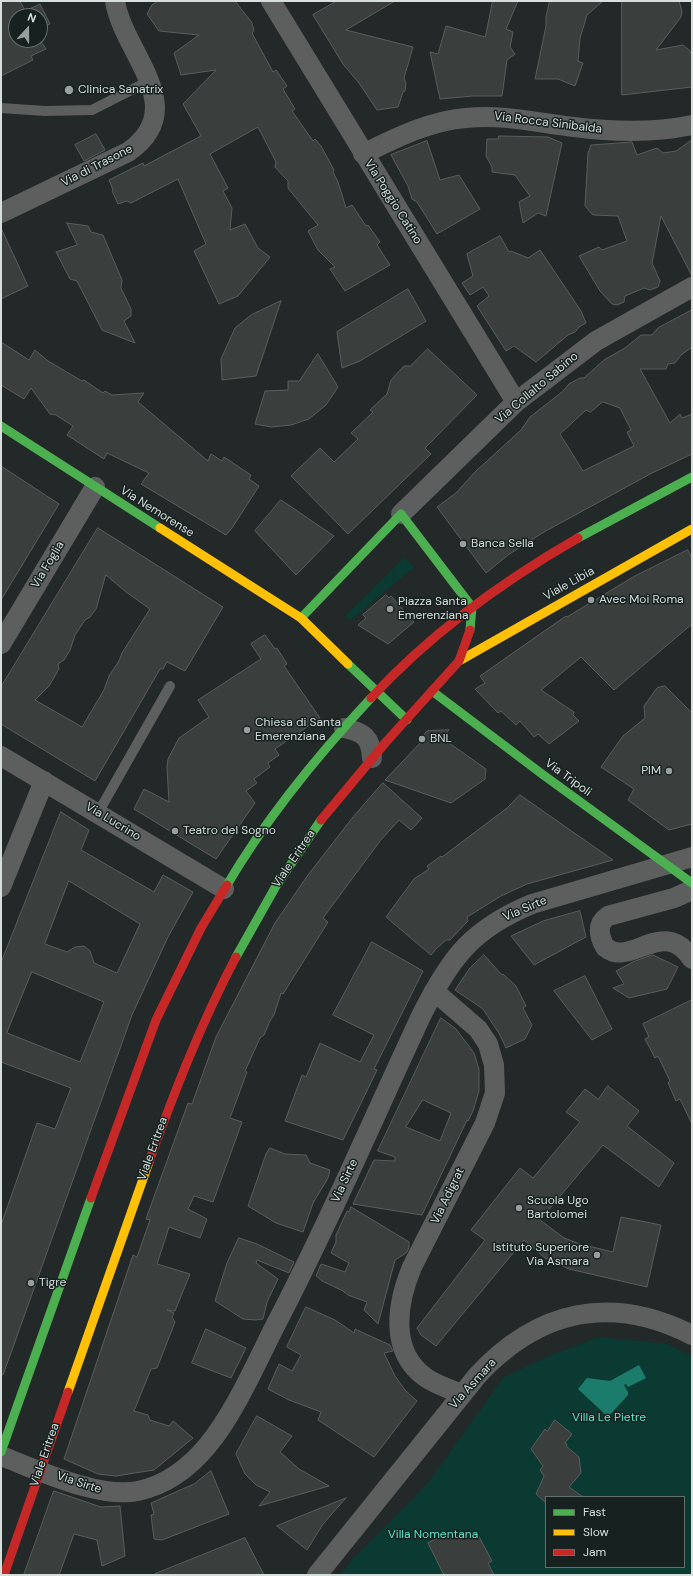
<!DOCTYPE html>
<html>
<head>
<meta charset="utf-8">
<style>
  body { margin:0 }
  #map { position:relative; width:693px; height:1576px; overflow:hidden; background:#232928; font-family:"DM Sans",sans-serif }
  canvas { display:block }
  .frame { position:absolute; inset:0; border:2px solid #d7dfdd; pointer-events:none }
  .legend { position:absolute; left:545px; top:1496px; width:140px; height:72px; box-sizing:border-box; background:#172220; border:1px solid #646e6c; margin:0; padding:5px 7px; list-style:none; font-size:12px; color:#d7dfdd }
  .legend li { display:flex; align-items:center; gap:8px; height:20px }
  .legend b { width:20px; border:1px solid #646e6c }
  .north { position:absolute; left:8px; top:8px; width:40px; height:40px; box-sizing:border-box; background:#172220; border:1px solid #646e6c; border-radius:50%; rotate:21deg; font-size:11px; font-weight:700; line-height:16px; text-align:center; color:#d7dfdd }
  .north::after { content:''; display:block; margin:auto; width:14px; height:18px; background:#989f9e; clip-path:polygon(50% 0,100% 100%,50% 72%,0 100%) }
</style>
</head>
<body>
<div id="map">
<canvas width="693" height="1576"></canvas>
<div class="frame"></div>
<ul class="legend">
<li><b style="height:5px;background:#4caf50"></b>Fast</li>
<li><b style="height:5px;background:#ffc107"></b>Slow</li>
<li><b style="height:5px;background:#c62828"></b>Jam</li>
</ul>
<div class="north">N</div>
</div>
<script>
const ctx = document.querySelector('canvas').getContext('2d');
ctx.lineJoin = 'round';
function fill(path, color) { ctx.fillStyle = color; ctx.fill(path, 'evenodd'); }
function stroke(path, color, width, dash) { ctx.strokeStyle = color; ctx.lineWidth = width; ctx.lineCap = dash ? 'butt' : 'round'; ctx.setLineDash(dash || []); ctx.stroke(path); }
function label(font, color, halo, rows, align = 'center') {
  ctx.font = font + ' "DM Sans",sans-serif'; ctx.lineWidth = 3; ctx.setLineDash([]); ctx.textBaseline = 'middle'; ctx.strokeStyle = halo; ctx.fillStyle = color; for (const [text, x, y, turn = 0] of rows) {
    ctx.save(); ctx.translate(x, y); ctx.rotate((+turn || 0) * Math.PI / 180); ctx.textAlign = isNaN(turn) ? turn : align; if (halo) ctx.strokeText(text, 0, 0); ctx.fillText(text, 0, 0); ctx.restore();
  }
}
const green = new Path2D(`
  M405,557l9,10 -63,53 -6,-4z
  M599,1337l68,7 25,12v219h-352l13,-16 75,-76 76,-106 45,-21zM546,1497h138v70h-138z`);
const water = new Path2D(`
  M639,1365l7,13 -18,9 -2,-3 -2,1 4,7v3l-20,22 -30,-28 9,-11 23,3z`);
const building = new Path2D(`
  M1,1h19l5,10 15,-7 10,20 -10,5v-13h-24v24h24l6,9 -15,7 2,4 -32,16z
  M159,1h76l17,22 2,8 -2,2 21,39 3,-2 11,16 -4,3 12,20 -3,2 21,30 2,-2 6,7 13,24 -1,2 5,10 8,26 6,-3 14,21 2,-1 12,17 -3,3 13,20 -45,26 -15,-22 5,-2 -17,-17 -10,-19 10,-6 -30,-37v-7l-13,-14 1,-5 -18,-35 -48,27 18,34 -5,3 9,17 -2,22 15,-6 13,24 12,9 -32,39 -19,8 -25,-53 12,-7 -28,-65 -47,24 -4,-2 -9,3 -6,-13 1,-1 -4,-10 34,-17 1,3 57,-30 -18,-32 33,-34 -35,5 -7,-22 25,-18 -40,-4 -12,-17 5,-9z
  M337,1h58l-49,29 67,17 -9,31 2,5 -1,8 -2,1 -5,15 -21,3 -18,-27 -16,-19 -30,-49z
  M493,1h25l-12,28 7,3 -3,15 5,7 -8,6 -5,36h-29l-33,3 -10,-47 8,2 8,-28 39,11z
  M550,1h53l-16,14 -7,23 -2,23 5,2 -8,23 -17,-7h-23l11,-53v-9z
  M622,1h57l3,10 -1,6 -25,33 27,-5 6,5 3,5v32l-70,8z
  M96,134l9,16 -21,11 -9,-16z
  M499,136l49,1 14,6 -16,73 -8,-3 -15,10 -4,-21 11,-6 -15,-21 -23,-3v-5l-6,-11 1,-17h11z
  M692,140v136l-31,-60 -9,47 8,18 -2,6 -8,3 -6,-2 -19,8 -1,6 -7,3 -5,-1 -12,-13 -21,-35 20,-9 3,3 25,-9 -9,-25 -25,-1 -8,-9 3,-53 3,-8 41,-3 5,13 20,-7 6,5 13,-2z
  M427,141l13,39 19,-5 21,34 -43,25 -20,-32 -5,-3 -4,-13 -17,-31z
  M67,223l21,3 3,6 12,3 19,45 -1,8 10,21v7l-7,5 11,22 -33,-13 -25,-49 -7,-2 -14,-27 21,-7z
  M1,228l27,58 -27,13z
  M500,236l9,16 2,-1 17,7 12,-8 41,61 5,12 -7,4 -4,5 -7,3 -32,27 -22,-16 -8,5 -29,-45 12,-10 -6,-9 -13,8 -8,-12 11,-7 -6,-22z
  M408,289l18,32 -66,40 -18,7 -5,-36z
  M281,301l-25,75 -34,4 -1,-21 14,-31 16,-13z
  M692,310v37l-11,8 -6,8 -7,1 -2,5h-26l30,54 10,-9 2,4 10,-4v40l-40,19 -108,59 -36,23 -22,18 -49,-66 19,-14 19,-21 46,-42 9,-13 32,-25 7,-8 11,-6h4l20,-18 21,-12 16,-13h11l6,-7zM603,402l17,6 11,22 -4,2 7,14 -51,25 -23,-37 26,-24 4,2z
  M1,342l28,18 6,-10 13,11 34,20 2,-1 19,13 2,-2 7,4 32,-2 -6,9 70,59 3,-7 11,7 2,-4 27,18 -2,4 10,7 -27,42 -6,7 -85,-51 8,-11 -42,-20 -3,6 -37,-24 6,-9 -17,-11 -6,-1 -19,-26 -7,11 -23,-14z
  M428,349l49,46 -52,53 6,6 -83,80 -57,-58 29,-28 14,14 24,-23 -7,-6 22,-21 -3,-2 17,-16 4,-14 13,-14h6z
  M318,354l20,33 -12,18 -17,14 -18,6 -20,2 -16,-3 10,-33 23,-1v-9h11z
  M1,466l58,38 -58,96z
  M281,500l53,36 -38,39 -41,-44z
  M98,528l125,79 -38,64 -18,-9 -4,7h-3l-65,112 -94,-57v-37zM106,575l20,17 24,17 -28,44 -3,8 -10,15 -5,14 -22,37 -47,-27 14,-14 10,-17 -1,-5 6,-4 6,-10 5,-15 10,-15 5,-3 6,-8z
  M688,550l4,8v66l-78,66 -33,-33 -40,33 33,22 -1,3 6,6 -30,23 -11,-10 -4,3 -14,-16 -4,4 -15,-14 -3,2 -23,-24 10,-6 -5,-7 86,-60 1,1 66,-40z
  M386,595l3,3 2,-2 23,26 -26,22 -30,-19 8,-7 -3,-3z
  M265,635l10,14 2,-1 10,16 -3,2 36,52 -45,31 4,6 -11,8 2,4 -16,12 3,4 -11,8 9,12 -39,56 -82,-50 10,-20 25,13 -2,-35 1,-8 11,-21 30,-21 -11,-17 63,-41 -10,-15z
  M665,686l27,27v111l-23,6 -41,-30 6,-11 -33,-22 22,-31 22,-18 -1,-12 13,-18z
  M449,730l-7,8 44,31 -1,10 -34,24 -66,-23 37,-39 -2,-2 7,-8z
  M383,783l39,35 -11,12 -12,-10 -19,21 -57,77 5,4 -45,72 -2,-1 -7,22 -4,6 -6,14 -4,3 -15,33 2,1 -17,46 12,4 -29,80 -19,-6 -6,13 19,10 -7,19 -31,-11 -12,37 33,10 -15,37 -8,-1 7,3 -2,4 3,5 -18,46 -6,1 -17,42 14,4 2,5 19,6 4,-5 20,17 -39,32 -38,6 -18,-2 -34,-15 69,-204 4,2 13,-37 -4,-1 42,-116 4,1 24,-67 59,-114 33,-48 45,-58z
  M520,795l93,65 -86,24 -26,12 -34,21 1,4 -18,19h-4l-9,8 -6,7 -45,-38 28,-38 15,-10 -2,-3 14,-10 1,1 65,-49z
  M61,812l28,18 -8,20 73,42 9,-17 30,17 -25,45 -36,78 -129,360 -2,-1v-149l36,-102 18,6 16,-41 -70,-26v-99zM69,881l71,43 -23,49 -23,-10 -4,-12 -6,-5 -9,1 -8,5 -22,-8zM32,972l72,30 -24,60 -73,-29z
  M580,911l6,26 -52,28 -23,-29 32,-15z
  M372,942l51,29 -49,98 3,1 -34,70 -58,-19 17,-46 4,2 14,-34 40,19 14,-27 -41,-20z
  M484,955l18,20 1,-1 13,12 10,20 -3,2 9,17 -7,14 -19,9 -6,-13 -17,-26 -28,-19 15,-22z
  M653,955l25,12 -11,22 -38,9 -16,-10 11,-4 -8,-13 19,-10z
  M585,976l27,53 -20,11 -38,-49z
  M692,1000v124l-12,-25 -4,2 -8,-18 2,-2 -12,-25 -3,2 -10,-19 4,-2 -6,-13z
  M441,1018l15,11 18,24 5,16v22l-6,20 -5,10 -1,-1 -45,95 -69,-11 21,-44 21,1v-4l-17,-6zM423,1100l28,13 -11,28 -34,-14z
  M608,1086l31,25 -12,15 47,37 -15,24 -56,-42 -63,75 24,18 16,6 33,8 8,-35 40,8 -14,62 -78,-18 -24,-11 -21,-18 -88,106 -15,-11 -4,-7 68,-88 -14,-10 49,-62 13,10 47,-56 -14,-10 19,-23 13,10z
  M270,1148l15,6 21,1 4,8 20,7 -2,8 -15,25 -10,29 -27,-9 -28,-17 18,-52z
  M351,1207l58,35v6l-3,5 -11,7 -17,64 -14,-14 3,-8 -19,-7 -5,-4 -21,-10 -6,-5 5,-12 24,8 4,-9 -18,-10 5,-11v-7l11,-24 2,1z
  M239,1238l18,6 37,18 -5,11 -32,-13 -1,3 22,16 -11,23 -4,17 -7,1 -13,-1 -28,-18 12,-38z
  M306,1307l29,13 19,13 1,-4 35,16 3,6 -9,2 11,23 10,14 12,11 -43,56 -56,-37 3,-8 -32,-12 -21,-11 11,-25 13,7 9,-16 -14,-8z
  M206,1329l40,19 -15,30 -39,-15z
  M257,1416l35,20 -12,16 19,17 30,17 -70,20 11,-14 -14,-7 -11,-11 -9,-20z
  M555,1420l17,14 -7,9 2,1 -1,2 13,11 2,16 -12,14 14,10h-37v6l-10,-9 8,-18 -4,-6 3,-4 -12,-17 14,-20 2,2z
  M211,1471l18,43 -67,26 -8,-1 -3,-24 3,-1 -3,-11 43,-19z
  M54,1491l47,16 19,-1 5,50 -23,10 -5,-26 -23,-6 -15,41h-35z
  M346,1498l-23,26 -16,26 -30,-24z
  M456,1531l3,7 17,-7 16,30 -4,2 6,12h-50l-16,-32z
  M245,1538l19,37h-109v-1z`);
const lane = new Path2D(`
  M1,108l44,3 47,-1 57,-29
  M98,813l72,-127`);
const street = new Path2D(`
  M271,1l245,401
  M363,154c33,-16 66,-33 103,-36 37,-4 72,5 108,9 39,5 80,6 118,-2
  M1,213l127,-61c64,-44 -5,-99 -13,-151
  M401,514l115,-112 80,-61 96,-54
  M1,644l94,-157
  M344,728c19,4 27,9 28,30
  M1,756l223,133
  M1,887l43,-106
  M692,890l-18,8 -66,18c-12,8 -9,20 -3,31 26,22 58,-32 87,12
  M434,991l44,38 10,15 6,21 1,28 -10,30 -73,144c-15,36 -23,84 13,110 11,8 25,12 37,17
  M1,1456c37,14 98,43 137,35 28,-6 52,-24 70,-46 25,-30 47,-79 65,-115 54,-103 100,-211 149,-316 29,-57 50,-85 110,-110l160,-47
  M317,1575l160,-199c61,-66 134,-82 215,-41`);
const fast = new Path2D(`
  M1,426l159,102
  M578,538l114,-61
  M301,618l100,-104 71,93 -2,23
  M348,664l59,56
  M432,691l110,83 150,109
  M227,885c40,-68 90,-129 144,-187
  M236,957l40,-71 45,-66
  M1,1452l90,-254`);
const slow = new Path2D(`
  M160,528l141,90 47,46
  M459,661l233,-132
  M68,1392l81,-230`);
const jam = new Path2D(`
  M371,698c59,-64 132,-117 207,-160
  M321,820l65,-78 73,-81 11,-31
  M149,1162c25,-69 52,-139 87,-205
  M91,1198l65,-178 45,-92 26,-43
  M4,1575l64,-183`);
const markers = [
  [69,90,5,"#989f9e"],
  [463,544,4,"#989f9e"],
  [591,600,4,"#989f9e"],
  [390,609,4,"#989f9e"],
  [247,730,4,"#989f9e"],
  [422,739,4,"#989f9e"],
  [669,771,4,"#989f9e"],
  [175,831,4,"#989f9e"],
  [519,1208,4,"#989f9e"],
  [597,1255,4,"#989f9e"],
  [31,1283,4,"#989f9e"]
];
const poiNames = [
  ["Clinica Sanatrix",78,90],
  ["Banca Sella",471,544],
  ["Avec Moi Roma",599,600],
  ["Piazza Santa",398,602],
  ["Emerenziana",398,616],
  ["Chiesa di Santa",255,723],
  ["Emerenziana",255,737],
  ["BNL",430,739],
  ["PIM",661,771,"right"],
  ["Teatro del Sogno",183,831],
  ["Scuola Ugo",527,1201],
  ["Bartolomei",527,1215],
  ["Istituto Superiore",589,1248,"right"],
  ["Via Asmara",589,1262,"right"],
  ["Tigre",39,1283]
];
const streetNames = [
  ["Via Rocca Sinibalda",548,123,7],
  ["Via di Trasone",97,166,-27],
  ["Via Poggio Catino",393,202,58],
  ["Via Collalto Sabino",537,388,-40],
  ["Via Nemorense",157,512,32],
  ["Via Foglia",48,565,-59],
  ["Viale Libia",569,584,-29],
  ["Via Tripoli",568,778,36],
  ["Via Lucrino",113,822,31],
  ["Viale Eritrea",294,859,-56],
  ["Via Sirte",525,909,-23],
  ["Viale Eritrea",153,1149,-70],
  ["Via Sirte",345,1181,-65],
  ["Via Adigrat",448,1196,-64],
  ["Via Asmara",473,1384,-48],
  ["Viale Eritrea",45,1455,-71],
  ["Via Sirte",79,1483,18]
];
const parkNames = [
  ["Villa Le Pietre",609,1418],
  ["Villa Nomentana",433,1535]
];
fill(green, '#0a3a32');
fill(water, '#1c7c6c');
fill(building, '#3a3f3e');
stroke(building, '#595e5d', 1);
stroke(lane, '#5c5f5e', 10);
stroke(street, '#5c5f5e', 20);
stroke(fast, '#4caf50', 9);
stroke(slow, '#ffc107', 9);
stroke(jam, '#c62828', 9);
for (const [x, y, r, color] of markers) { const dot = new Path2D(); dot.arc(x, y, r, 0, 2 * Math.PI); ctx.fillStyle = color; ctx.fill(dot); stroke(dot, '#172220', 1.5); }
label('12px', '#d7dfdd', '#172220', poiNames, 'left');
label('12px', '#d7dfdd', '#172220', streetNames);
label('12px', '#5ce4ca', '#172220', parkNames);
</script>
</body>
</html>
